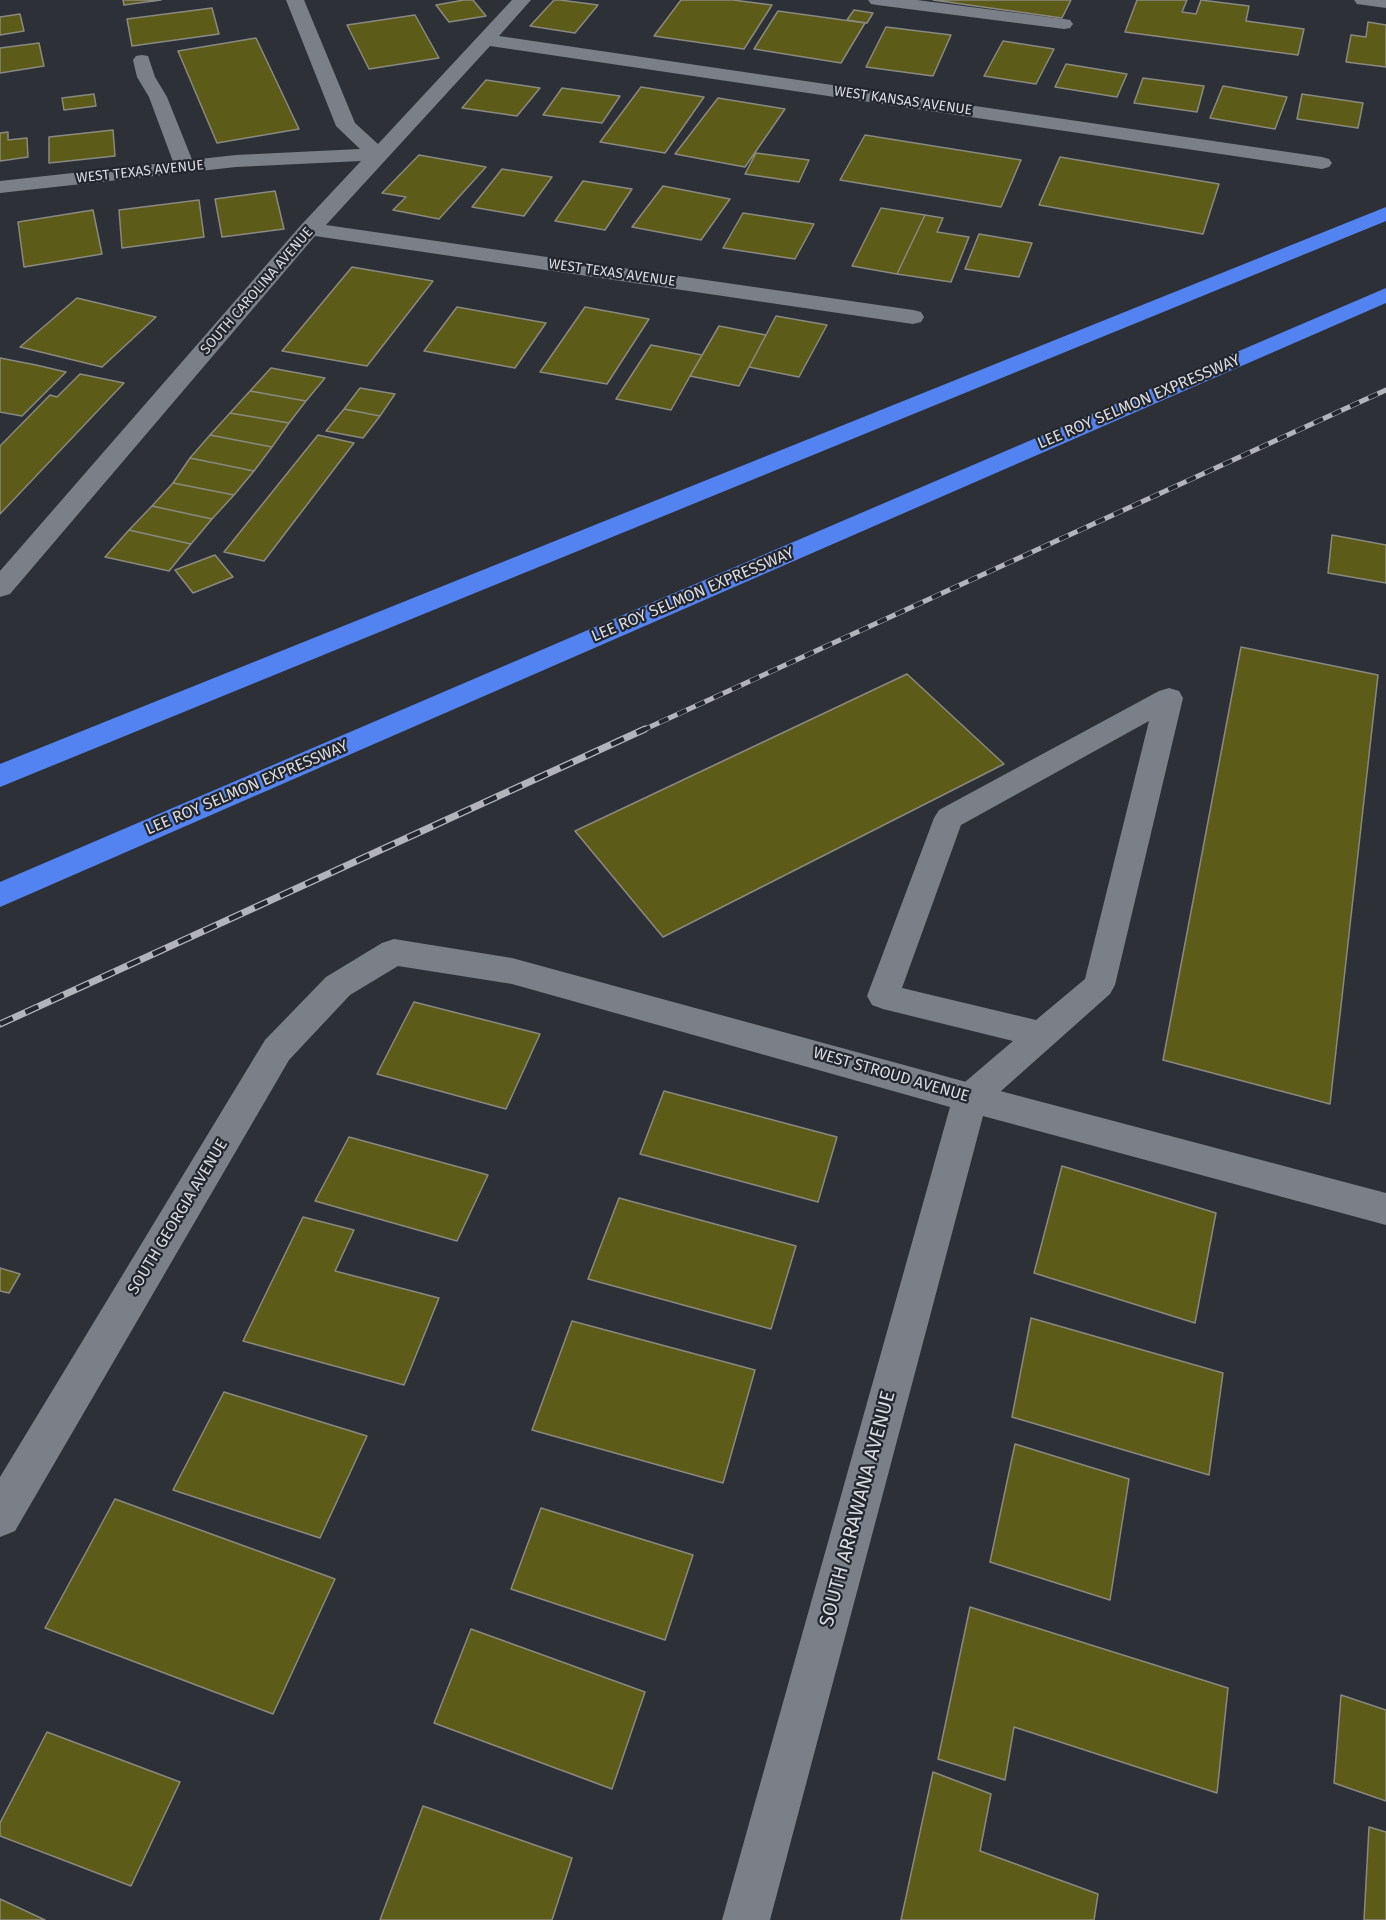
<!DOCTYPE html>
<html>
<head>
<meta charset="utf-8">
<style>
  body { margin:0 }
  canvas { display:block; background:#2d3137 }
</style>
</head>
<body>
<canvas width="1386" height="1920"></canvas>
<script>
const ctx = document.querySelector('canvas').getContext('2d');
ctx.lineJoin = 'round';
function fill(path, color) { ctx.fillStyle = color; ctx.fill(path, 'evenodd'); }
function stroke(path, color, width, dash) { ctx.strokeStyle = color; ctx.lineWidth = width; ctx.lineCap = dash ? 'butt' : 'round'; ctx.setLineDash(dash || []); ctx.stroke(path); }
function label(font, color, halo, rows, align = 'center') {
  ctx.font = font + ' "Fira Sans",sans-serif'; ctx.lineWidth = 4.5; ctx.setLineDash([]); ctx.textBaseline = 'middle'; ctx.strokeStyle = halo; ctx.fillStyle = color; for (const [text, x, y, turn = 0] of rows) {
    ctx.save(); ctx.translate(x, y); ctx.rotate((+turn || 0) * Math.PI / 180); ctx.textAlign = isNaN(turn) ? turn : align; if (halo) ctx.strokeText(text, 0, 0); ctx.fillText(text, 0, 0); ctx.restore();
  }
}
const building = new Path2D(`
  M123,0h38l-37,5z
  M464,0h9l13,16 -37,6 -13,-17z
  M554,0h6l38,5 -23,28 -45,-7z
  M681,0h52l39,5 -28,44 -90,-13z
  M933,0h138l-9,18z
  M1137,0h50l-5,12 14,2 5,-14 48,6 -3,15 58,8 -6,26 -173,-23z
  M212,8l7,26 -87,12 -5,-27z
  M854,10l19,3 -6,10 -20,-3z
  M778,11l87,12 -24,40 -87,-14z
  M20,14l4,17 -24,4v-18z
  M415,15l24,43 -70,11 -22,-44z
  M1368,22l18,3v42l-40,-5 5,-27 15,2z
  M886,27l65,8 -18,41 -67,-9z
  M256,38l43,91 -82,14 -39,-92z
  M1003,41l51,8 -18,35 -52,-8z
  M39,43l5,23 -44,7v-25z
  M1066,64l61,10 -10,23 -62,-10z
  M1143,78l61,8 -7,26 -63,-9z
  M486,80l54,8 -23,28 -55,-8z
  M1223,86l64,11 -12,32 -65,-11z
  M641,87l63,10 -39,56 -65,-11z
  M562,88l58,8 -18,27 -59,-8z
  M94,94l2,12 -32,4 -2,-12z
  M1302,94l61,9 -5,25 -61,-9z
  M718,98l67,11 -40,58 -70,-13z
  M113,130l2,26 -66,7v-26z
  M8,132v8l19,-2 1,19 -28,4v-28z
  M865,135l156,25 -20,47 -161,-27z
  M756,153l53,7 -10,22 -54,-8z
  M419,155l67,12 -47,52 -46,-9 13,-13 -24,-4z
  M1060,157l159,27 -16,50 -164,-29z
  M502,169l50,8 -28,39 -52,-9z
  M583,181l49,8 -27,41 -50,-9z
  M663,186l67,13 -29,41 -69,-13z
  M275,191l9,38 -62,8 -7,-38z
  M199,200l5,37 -82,11 -3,-38z
  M881,208l44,7 -28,59 -45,-8z
  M93,210l9,44 -78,13 -6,-45z
  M743,213l71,11 -19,35 -72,-11z
  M925,215l18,3 -6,14 32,5 -18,45 -54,-8z
  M979,234l53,9 -13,34 -54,-8z
  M352,267l81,14 -66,85 -85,-15z
  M77,298l79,19 -54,50 -82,-20z
  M457,307l89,16 -31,45 -91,-17z
  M585,307l64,12 -42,65 -67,-12z
  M776,316l51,9 -28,52 -50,-10z
  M719,326l47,9 -27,51 -49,-10z
  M651,345l51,10 -31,55 -55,-11z
  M0,358l36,7 30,7 -44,44 -22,-4z
  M271,368l54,10 -19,23 -56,-10z
  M80,374l44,9 -124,131v-68l50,-51 7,2z
  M360,388l35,6 -15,22 -36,-7z
  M250,391l56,10 -17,22 -59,-10z
  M344,409l36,7 -17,22 -37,-7z
  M230,413l59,10 -17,24 -62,-12z
  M210,435l62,12 -18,24 -64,-13z
  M318,435l36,8 -90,118 -40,-9z
  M190,458l64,13 -20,24 -61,-12z
  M173,483l61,12 -22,24 -60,-13z
  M152,506l60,13 -21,25 -62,-14z
  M129,530l62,14 -22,27 -64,-14z
  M1332,535l54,10v38l-58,-10z
  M215,555l18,22 -40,16 -18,-23z
  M1241,647l137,28 -48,429 -167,-44z
  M907,674l97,90 -341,173 -88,-106z
  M414,1002l126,32 -34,75 -129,-35z
  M664,1091l173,46 -19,65 -178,-48z
  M349,1137l139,38 -31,66 -142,-40z
  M1062,1166l154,47 -21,110 -161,-50z
  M619,1198l177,48 -25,83 -183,-50z
  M303,1217l51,13 -19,41 104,27 -35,87 -161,-44z
  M0,1268l20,6 -11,19 -9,-2z
  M1031,1318l192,55 -14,102 -197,-58z
  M572,1321l183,49 -32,113 -191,-53z
  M224,1392l143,44 -47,102 -147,-48z
  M1015,1444l114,35 -19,121 -120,-38z
  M115,1499l220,80 -62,135 -228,-86z
  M541,1508l152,47 -28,85 -154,-51z
  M970,1607l258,81 -11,105 -203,-66 -9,53 -67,-21z
  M471,1629l174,63 -33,97 -178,-66z
  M1341,1695l45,15v91l-52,-18z
  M47,1732l133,50 -49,104 -131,-50v-13z
  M933,1772l58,22 -11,57 118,43 -4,26h-193z
  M423,1806l149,52 -20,62h-172z
  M1369,1827l17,5v88h-22z
  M0,1899l45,21h-45z`);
const lane = new Path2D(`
  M868,0h49l147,19 6,1 3,4 -3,4 -6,1 -187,-24 -6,-1z
  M142,55l6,1 7,21 12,20 28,70 -3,4h-14l-3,-4 -26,-70 -12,-20 -4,-17 3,-4z
  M1169,688l10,3 4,7 -68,287 -5,9 -128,114 -12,4 -12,-4 -5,-10 5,-10 55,-47 -130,-32 -11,-4 -5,-9 67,-178 5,-8 220,-119zM1149,721l-64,258 -49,41 -134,-32 59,-163z`);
const street = new Path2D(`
  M286,0h18l51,123 23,21 134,-144h19l-32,36 823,121 7,2 3,4 -3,4 -7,2 -832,-123 -164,179 587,85 8,2 3,5 -3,5 -8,2 -598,-88 -305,358 -10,3v-26l302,-347 59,-63 -125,6 -236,26v-12l236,-26 124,-6 -24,-23z
  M1354,0h32v8l-29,-4z
  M394,939l118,19 458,125 416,110v32l-403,-109 -213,804h-48l228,-813 -438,-123 -114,-18 -48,29 -61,65 -274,471 -15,6v-60l265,-437 61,-63 56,-34z`);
const highway = new Path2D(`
  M1386,207v14l-1386,566v-23z
  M1386,288v15l-1386,604v-25z`);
const railFar1 = new Path2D(`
  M641,731l745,-341`);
const rail = new Path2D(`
  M0,1024l645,-295`);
const farStreetnames = [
  ["WEST KANSAS AVENUE",903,101,8],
  ["WEST TEXAS AVENUE",140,172,-6],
  ["WEST TEXAS AVENUE",612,273,8],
  ["SOUTH CAROLINA AVENUE",257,291,-49]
];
const streetNames = [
  ["LEE ROY SELMON EXPRESSWAY",1139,402,-23],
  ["LEE ROY SELMON EXPRESSWAY",693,595,-23],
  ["LEE ROY SELMON EXPRESSWAY",247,788,-23],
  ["WEST STROUD AVENUE",891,1075,16],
  ["SOUTH GEORGIA AVENUE",178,1217,-59]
];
const nearStreetnames = [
  ["SOUTH ARRAWANA AVENUE",858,1509,-75]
];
fill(building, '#5d5b18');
stroke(building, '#898980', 1.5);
fill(lane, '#7b7f87');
fill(street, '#7b7f87');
fill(highway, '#5383f0');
stroke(railFar1, '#b2b4ba', 5);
stroke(rail, '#b2b4ba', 7);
stroke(railFar1, '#23272d', 4, [10]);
stroke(rail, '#23272d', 4.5, [14]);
label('14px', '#dadce1', '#23272d', farStreetnames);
label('16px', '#dadce1', '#23272d', streetNames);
label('20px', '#dadce1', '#23272d', nearStreetnames);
</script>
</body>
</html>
